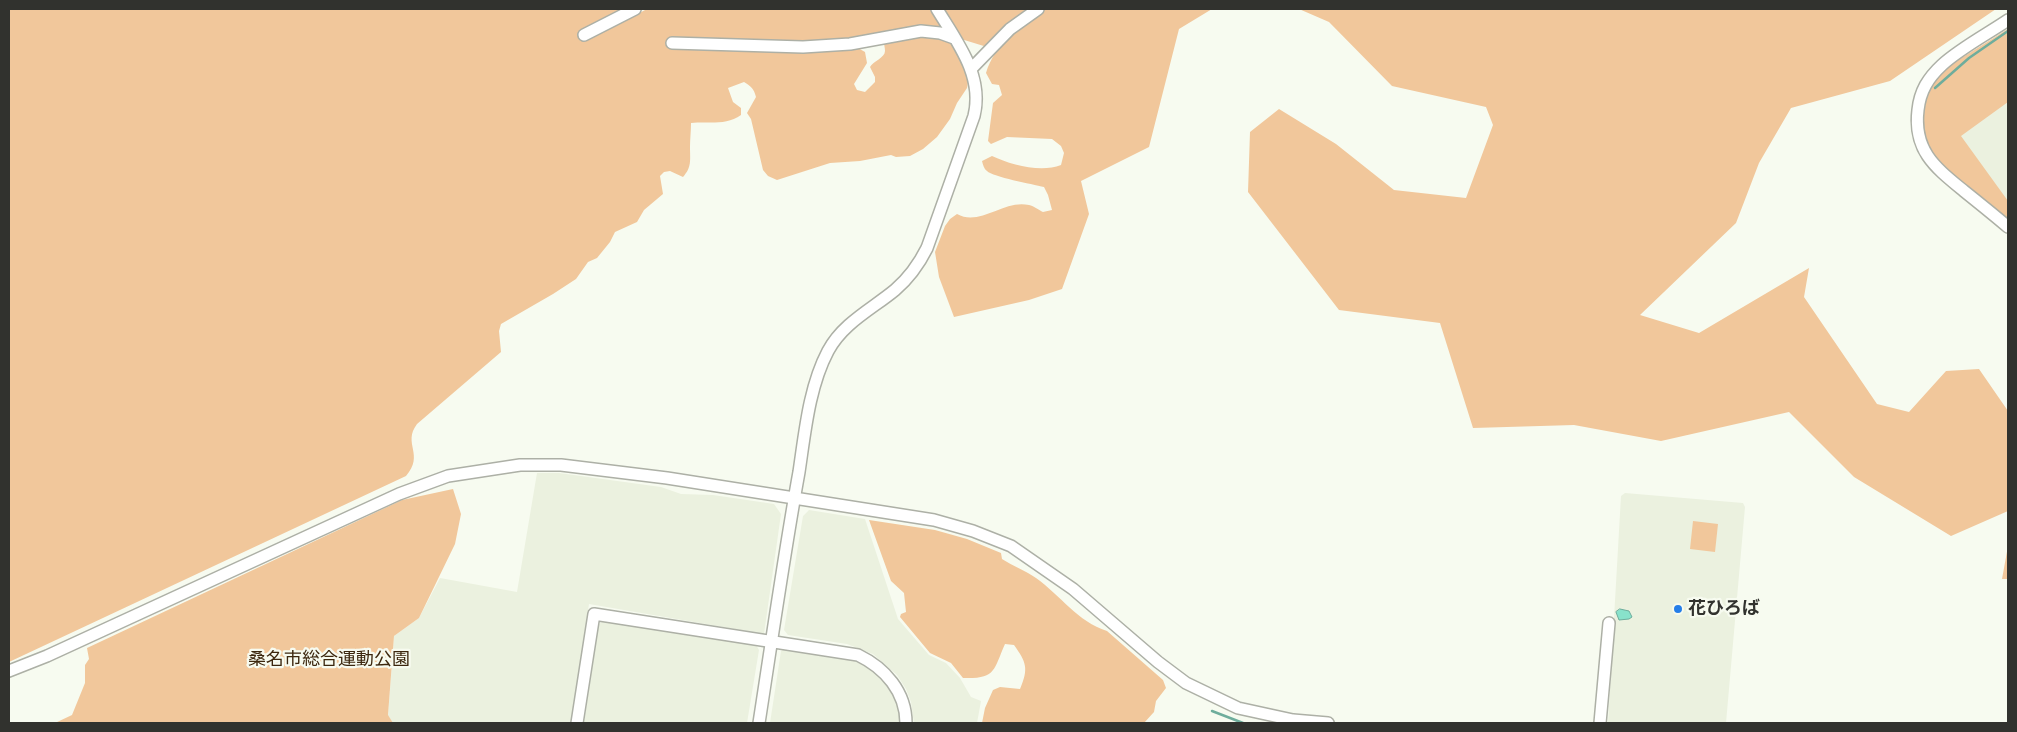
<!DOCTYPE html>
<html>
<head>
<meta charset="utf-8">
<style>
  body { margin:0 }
  #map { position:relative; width:2017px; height:732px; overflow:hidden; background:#f7fbf0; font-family:Quicksand,sans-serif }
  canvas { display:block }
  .frame { position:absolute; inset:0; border:10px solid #31322e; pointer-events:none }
</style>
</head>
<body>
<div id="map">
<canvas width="2017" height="732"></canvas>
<div class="frame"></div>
</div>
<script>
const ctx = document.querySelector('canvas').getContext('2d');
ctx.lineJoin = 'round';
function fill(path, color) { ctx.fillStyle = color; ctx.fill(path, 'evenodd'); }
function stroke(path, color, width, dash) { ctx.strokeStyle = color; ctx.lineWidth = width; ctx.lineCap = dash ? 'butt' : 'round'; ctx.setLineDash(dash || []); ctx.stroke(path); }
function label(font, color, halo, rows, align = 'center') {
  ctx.font = font + ' Quicksand,"Noto Sans JP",sans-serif'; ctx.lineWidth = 4.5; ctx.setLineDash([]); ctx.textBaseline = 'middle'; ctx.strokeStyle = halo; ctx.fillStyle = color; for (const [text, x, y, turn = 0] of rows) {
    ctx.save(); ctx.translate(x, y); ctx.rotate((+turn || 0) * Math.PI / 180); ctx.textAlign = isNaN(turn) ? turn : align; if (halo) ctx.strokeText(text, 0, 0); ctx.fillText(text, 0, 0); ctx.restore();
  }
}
const built = new Path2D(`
  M2008,29v191l-73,-61 44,-111z
  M537,473h22l102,14 20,7 32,1 61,9 7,10 -17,120 -175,-30 -18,119h-178l-5,-7 6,-80 25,-18 21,-40 77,14z
  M1625,493l118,10 2,4 -19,216h-118l13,-227z
  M809,510l56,9 33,100 31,36 17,8 14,15 11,19 10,4 -4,22h-63l-3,-21 -5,-13 -9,-14 -24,-21 -26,-10 -59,-9 -4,-5 19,-114z
  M604,620l152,25 3,5 -12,73h-163l14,-98z
  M786,648l71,12 12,6 18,17 13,24 2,16h-132l11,-72z`);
const green = new Path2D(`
  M9,9h617l-44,22 4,10 61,-32h285l13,22 -15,-4 -11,-1 -70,15 -46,1 -132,-4v8l134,4 53,-2 7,4 2,11 -13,21 3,6 8,2 10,-10v-5l-5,-10c3,-6 15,-9 15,-16 0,-3 -1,-6 -1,-9l35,-7 21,2 13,8 16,33 -2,10 -10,15 -7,16 -13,18 -14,12 -13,7 -14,1 -5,-2 -31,6 -30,2 -53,17 -9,-4 -5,-6 -12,-51 -4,-6 9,-16c-2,-8 -5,-11 -12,-15l-16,6 5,14 8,6v7c-15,11 -32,6 -50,8 0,8 -1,16 -1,24 0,13 2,20 -7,30l-13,-6 -6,1 -4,4 3,18 -19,16 -7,12 -22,10 -5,10 -13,16 -9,4 -12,17 -23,15 -52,30 -2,7 2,21 -84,72c-15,20 8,30 -11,52l-397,186z
  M942,9h90l-45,38 -26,-8z
  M1045,9h167l-33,20 -30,118 -68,34 8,33 -27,75 -33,11 -75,17 -15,-40 -4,-25 10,-26 5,-7 7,-5c23,13 47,-15 72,-9 5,1 10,5 14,7l9,-2 -4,-15 -4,-8c-12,-3 -51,-10 -57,-16 -3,-2 -4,-6 -5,-10l10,-5c19,9 49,17 69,9l3,-12 -3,-7 -9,-7 -45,-2 -16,7 -3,-3 5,-38 9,-8 -3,-10 -7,-1 -6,-11c9,-30 34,-46 59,-64z
  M1299,9h697l-106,72 -99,27 -32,55 -23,60 -96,92 59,18 110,-65 -5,29 73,107 32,8 37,-41 33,-2 29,42v100l-57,25 -97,-59 -65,-65 -128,29 -87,-16 -101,3 -33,-105 -101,-13 -91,-118 2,-60 29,-23 57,35 58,46 72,8 27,-73 -7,-18 -94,-21 -63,-64z
  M2008,29v73l-47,34 47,65v19l-73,-61 -10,-21 -4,-22 9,-30 17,-19z
  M453,489l8,25 -6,30 -36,74 -25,18 -6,79 5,8h-338l17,-8 13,-32v-18l4,-6 -2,-11 315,-148z
  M869,520l66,10 32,9 34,14 1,6c11,7 24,12 34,19 24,17 42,44 71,53l56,49 3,8 -10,13 -2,11 -10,11h-162l3,-15 8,-18 7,-3 20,2c9,-21 6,-27 -6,-44l-9,-1c-12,27 -9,35 -42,34l-12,-15 -21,-10 -30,-36 1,-3 5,-2 -2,-19 -13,-12z
  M1693,521l25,3 -3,28 -25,-3z
  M2008,546v33h-6z`);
const water = new Path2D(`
  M1620,609l9,2 3,6 -3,2 -10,1 -3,-8z`);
const stream = new Path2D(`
  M1935,88l34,-30 39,-27
  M1212,711l31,12`);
const minor = new Path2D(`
  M2008,20c-19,13 -49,29 -66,45 -14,13 -22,26 -24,45 -5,41 18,58 46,81 15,12 30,24 44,36
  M584,35l51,-26
  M672,43l131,4 47,-3 71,-13 19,2 14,5
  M971,69l39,-40 28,-20
  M9,671l38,-15 352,-162 49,-18 72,-11h41l106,13 267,42 39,11 38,15 62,43 85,73 28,21 52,25 55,12 35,3
  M577,723l17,-109 264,41c27,13 48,37 48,68
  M759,723c13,-84 25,-168 40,-251 6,-40 10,-85 29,-121 15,-28 44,-42 67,-61 14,-12 24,-26 32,-42l47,-132c10,-40 -17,-74 -37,-107
  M1600,723l9,-100`);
const markers = [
  [1678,609,5,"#257ee8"]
];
const poiNames = [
  ["花ひろば",1688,609]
];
const parkNames = [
  ["桑名市総合運動公園",329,660]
];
fill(built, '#ebf1df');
fill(green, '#f1c79b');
fill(water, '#88e2cb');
stroke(water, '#6ead9c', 1);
stroke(stream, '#6ead9c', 2.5);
stroke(minor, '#adb0a6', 14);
stroke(minor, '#fff', 11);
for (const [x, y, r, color] of markers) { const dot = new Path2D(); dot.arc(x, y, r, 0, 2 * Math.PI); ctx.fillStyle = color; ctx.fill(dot); stroke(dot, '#f7fbf0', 2); }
label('bold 18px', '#31322e', '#f7fbf0', poiNames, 'left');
label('18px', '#3c270e', '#f7fbf0', parkNames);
</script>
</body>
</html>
